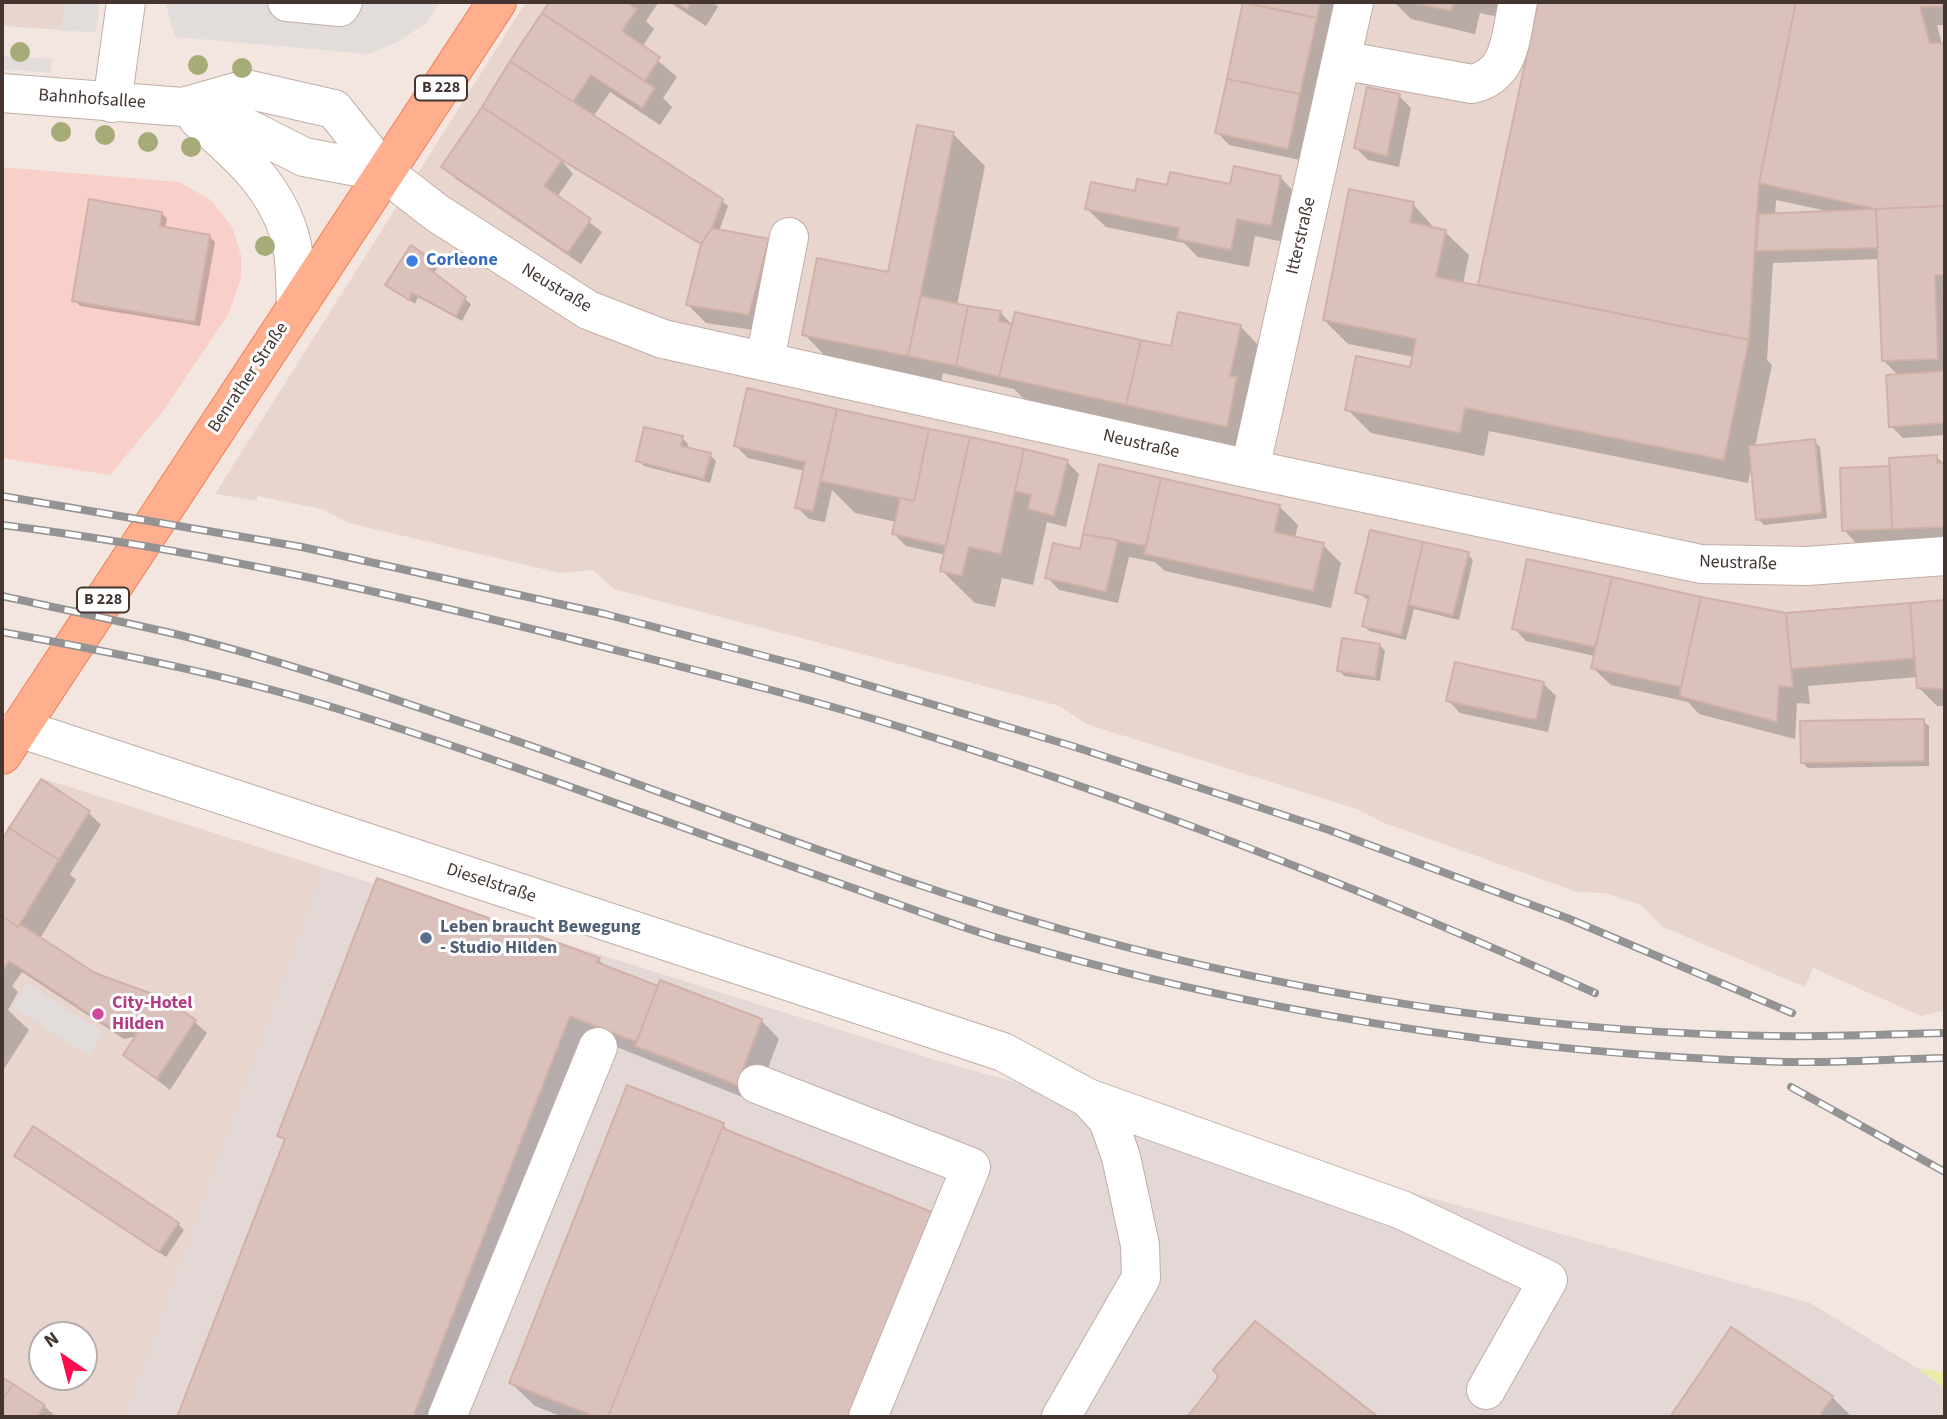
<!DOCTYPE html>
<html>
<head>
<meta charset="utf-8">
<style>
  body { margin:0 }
  #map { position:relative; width:1947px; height:1419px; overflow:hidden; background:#f3e6e1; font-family:"Source Sans 3",sans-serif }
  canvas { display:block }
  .frame { position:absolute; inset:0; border:4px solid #443531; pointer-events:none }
  .north { position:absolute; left:28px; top:1321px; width:70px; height:70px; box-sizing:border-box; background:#fff; border:2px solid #b4aead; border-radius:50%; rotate:325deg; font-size:19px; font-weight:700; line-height:28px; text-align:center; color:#443531 }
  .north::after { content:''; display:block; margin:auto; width:24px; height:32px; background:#ff0c4e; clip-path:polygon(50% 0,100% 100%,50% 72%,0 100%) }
</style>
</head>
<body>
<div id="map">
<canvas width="1947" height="1419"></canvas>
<div class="frame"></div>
<div class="north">N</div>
</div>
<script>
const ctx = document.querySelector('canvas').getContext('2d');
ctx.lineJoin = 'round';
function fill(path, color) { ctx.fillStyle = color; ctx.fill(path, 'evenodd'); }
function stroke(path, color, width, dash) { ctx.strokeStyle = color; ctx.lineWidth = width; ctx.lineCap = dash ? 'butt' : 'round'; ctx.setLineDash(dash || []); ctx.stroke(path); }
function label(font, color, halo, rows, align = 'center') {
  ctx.font = font + ' "Source Sans 3",sans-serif'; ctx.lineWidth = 6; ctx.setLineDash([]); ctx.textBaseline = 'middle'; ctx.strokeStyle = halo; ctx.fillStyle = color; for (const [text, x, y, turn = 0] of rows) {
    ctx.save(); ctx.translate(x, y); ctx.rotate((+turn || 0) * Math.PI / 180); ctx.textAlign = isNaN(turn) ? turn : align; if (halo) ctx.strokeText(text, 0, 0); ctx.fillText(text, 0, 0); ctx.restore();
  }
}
const residential = new Path2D(`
  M2,2h97l-3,30 -94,-6z
  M526,2h1419v1008l-24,6 -108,-48 -8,19 -142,-60 -22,-22 -36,-12 -28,-1 -195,-70 -25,-13 -271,-85 -26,-18 -446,-117 -21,-19 -33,3 -211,-50 -27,-14 -65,-13v5l-42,-7z
  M41,778l283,90 -199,549h-123v-578zM42,1335h42v42h-42z`);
const commercial = new Path2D(`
  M2,167l177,15 32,18 21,27 9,28v23l-12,35 -65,97 -54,65 -108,-17z`);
const industrial = new Path2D(`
  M324,868l615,193 871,242 109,66 26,20v28h-1820z`);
const green = new Path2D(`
  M1919,1369l26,3v17z`);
const parking = new Path2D(`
  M65,2h34l-3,30 -35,-1z
  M165,2h275l-14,21 -30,20 -27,11 -194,-17z
  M2,56l50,3 -2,14 -48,-4z
  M27,983l76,49 -14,24 -77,-49z`);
const shadow = new Path2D(`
  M551,2h108l-13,19 8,8 -12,18 35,30 -14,21 9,9 -12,18 -50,-33 -17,25 129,84 6,5 -9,25 49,9 18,19 -19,73 -61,-9 -18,-18 15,-59 -141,-85 11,13 -16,23 45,35 -21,32 -125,-85 -12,-12z
  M669,2h44l5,5 -12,19z
  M1239,2h96l-35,158 -71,-15 -12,-13 27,-125z
  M1394,2h118l-5,17 -27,-6 -5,21 -64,-15z
  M1540,2h405v23h-8l5,20h3v390l-42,3 -12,-12 8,-50 -15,-15 -4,-102 -107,4 -6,97 5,5 -17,82 59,-6 6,6 7,71 -63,7 -6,-6 -6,-55 -4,19 -259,-52 -5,25 -113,-23 -24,-24 64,-40 3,-12 -66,-13 -24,-24 89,-116 23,26 9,2 24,23 -6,29 21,4 -4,-3zM1776,200l51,11 -52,4z
  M1399,96l12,12 -12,59 -31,-7 -12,-12z
  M953,134l32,32 -28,139 43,7 13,14 160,22 68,-21 23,24 -14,99 -225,-50 -11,-11 -71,-16 -3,15 -104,-21 -32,-33 85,-60z
  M1280,177l18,19 -9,47 -34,-7 -6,31 -51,-10 -14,-14 -78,-16 -19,-18 49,-16 33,-6 62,-1z
  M162,213l5,6 -2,10 44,7 6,6 -15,84 -120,-20 -6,-6z
  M431,262l6,6 -4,6 38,30 -9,17 -44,-24 -3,7 -28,-19z
  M836,410l231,52 12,12 -13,53 -19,-5 -14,63 -31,-7 -7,29 -20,-4 -33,-32 4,-16 -40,-9 -12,-12 3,-12 -42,-9 -23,-23 -7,32 -16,-3 -12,-12 8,-36 -57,-13 -12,-12z
  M682,438l6,6 -1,5 23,6 6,6 -6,22 -66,-17 -6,-6z
  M1936,457l9,7v82l-39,-5 -50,2 -12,-13 45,-62z
  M1100,466l179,40 19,19 -3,13 28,7 18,18 -10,45 -166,-37 -10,-9 -26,-5 -11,46 -59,-13 -12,-13 35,-26z
  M1372,532l96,22 5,6 -14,60 -45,-11 -8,31 -37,-9 -6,-6 6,-25 -12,-7z
  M1528,562l258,53 159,-11v102h-8l-18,-18 -1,-11 -110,9 2,18 -13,-1 -2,36 -96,-25 -11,-12 -77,-17 -19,-18 3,-11 -69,-15 -12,-13z
  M1380,645l5,6 -5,30 -36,-5 -5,-6z
  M1543,683l13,13 -8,36 -88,-19 -12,-13z
  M1923,721l6,5v40l-121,2 -6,-6z
  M42,782l47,31 12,12 -31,49 6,6 -37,60 55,34 82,31 31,28 -37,57 -45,-35 13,-19 -14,3 -102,-67 -10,14 6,6 -10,18 21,20 -27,42v-229z
  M378,880l221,80 9,9 51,19 102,32 18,19 -24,63 -161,-64 -149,379h-266l107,-275 -7,-7z
  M723,1125l10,10 205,82 24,24 -73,176h-326l-28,-11 -24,-23z
  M16,1155l162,69 6,6 -18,27z
  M1256,1324l119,93h-186l30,-37z
  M1731,1329l101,68 20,20h-180z
  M2,1379l42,27 12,11h-54z`);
const building = new Path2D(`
  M549,2h77l11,7 -15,22 38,26 -15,24 -103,-68z
  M676,2h16l-5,7z
  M1241,2h79l-3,16z
  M1243,2l74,16 -17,76 -73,-15z
  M1411,2h43l-3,9z
  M1538,2h258l-37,181 -10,157 -271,-55z
  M1796,2h149v4l-25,1 10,36h15v163l-69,3 -117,-26z
  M542,13l113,75 -13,20 -51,-33 -18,27 -63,-41z
  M510,61l213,138 -11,29 -11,16 -139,-84 -80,-53z
  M1227,79l73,15 -12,55 -73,-16z
  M1367,87l33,7 -13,62 -33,-8z
  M482,107l80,53 -18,26 47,33 -23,34 -127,-86z
  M917,125l37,7 -46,224 -106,-21 15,-77 71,14z
  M1234,166l47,10 -10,50 -34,-7 -6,31 -54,-11 2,-11 -94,-19 6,-27 44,9 2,-12 30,6 3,-13 60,12z
  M1349,189l65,13 -4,20 36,8 -10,47 313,63 -25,120 -259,-52 -5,25 -115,-23 11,-54 54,11 6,-28 -93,-19z
  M89,199l73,13 -2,14 50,9 -15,87 -123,-21z
  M1945,206v69h-10l3,84 -56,2 -6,-152z
  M1876,209l2,39 -122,3 3,-37z
  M712,228l57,11 -20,76 -63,-10 15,-61z
  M411,245l21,15 -4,8 38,29 -10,19 -44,-23 -3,7 -24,-15z
  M921,296l47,10 -12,60 -48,-10z
  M968,306l33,5 -2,10 13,3 -13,53 -43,-11z
  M1015,312l126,28 -15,65 -127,-28z
  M1178,312l63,13 -11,51 7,1 -10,50 -101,-22 15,-65 30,6z
  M1945,371v52l-56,4 -3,-52z
  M747,388l90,21 -24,102 -18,-3 10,-46 -71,-16z
  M837,409l92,20 -15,72 -93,-20z
  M644,427l39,9 -2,10 30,7 -7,26 -68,-18z
  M929,429l41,8 -24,109 -54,-12 8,-36 14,3z
  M970,437l54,12 -23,105 -32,-7 -7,29 -22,-5z
  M1815,439l7,74 -66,7 -7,-74z
  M1024,449l44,11 -14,56 -26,-7 3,-14 -16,-4z
  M1937,455v8h8v64l-53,2 -3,-71z
  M1099,464l62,14 -15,68 -63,-12z
  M1890,466l2,63 -50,2 -2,-63z
  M1161,478l119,27 -6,27 50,11 -11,48 -169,-37z
  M1370,530l53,12 -22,93 -39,-9 7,-30 -14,-3z
  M1083,534l35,6 -12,52 -61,-14 8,-35 27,6z
  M1423,542l46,10 -16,63 -44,-10z
  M1527,559l85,18 -17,70 -83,-18z
  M1612,577l89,20 -20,90 -90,-19z
  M1701,597l85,16 7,74 -14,-1 -2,36 -98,-26z
  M1945,600v89l-28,-1 -7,-85z
  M1910,603l4,55 -123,11 -5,-56z
  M1342,638l38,6 -5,33 -38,-6z
  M1455,662l89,20 -8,38 -90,-19z
  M1924,719v42l-123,2 -1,-42z
  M41,779l49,32 -31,49 -50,-32z
  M9,828l50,32 -41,67 -16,-11v-76z
  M377,878l223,80 -4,4 62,24 -22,56 -66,-26 -157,401h-236l108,-278 -8,-3z
  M2,916l16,11 2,-3 75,49 82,30 -2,3 21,14 -39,59 -34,-24 14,-21 -14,-9 -12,3 -102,-67 -7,11z
  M660,980l102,39 -25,66 -102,-39z
  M627,1085l97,38 -116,294h-12l-87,-34z
  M33,1126l146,97 -20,29 -145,-96z
  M722,1128l217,87 -83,202h-248z
  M1255,1321l85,66 38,30h-191l30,-38 1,-4 -5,-5z
  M1731,1327l102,69 -14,21h-149z
  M2,1377l11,7 -11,16z
  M13,1384l32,21 -8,12h-35v-17z`);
const minor = new Path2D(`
  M287,2l53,5 3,-5
  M1341,60l131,24c40,-9 38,-48 46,-82
  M2,93l181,14 48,13 73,37 80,15
  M112,103l14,-101
  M183,107l63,-18 88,20 50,63 53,41 151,97 75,29 587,130 451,95 106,2 138,-10
  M198,119c40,34 80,69 93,122 5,20 4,44 5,65
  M765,360l24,-123
  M1250,469l104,-467
  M19,728l984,324 85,46 20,22 13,37 19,88 1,33 -80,139
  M757,1084l214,83 -103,250
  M1088,1098l314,112 146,70 -62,110
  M447,1417l151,-370`);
const major = new Path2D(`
  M2,755l495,-753`);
const rail = new Path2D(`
  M2,496l300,51 303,67 212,56 255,76 257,84 238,88 225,95
  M2,525c185,23 369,64 550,109 122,31 244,60 364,98 232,72 457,161 679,261
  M2,596c59,13 118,25 177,39 120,30 239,72 355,112 197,69 390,148 592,200 211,53 431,86 648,89 57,1 114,-2 171,-3
  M2,632c119,22 237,45 352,82 164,51 324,113 485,169 51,18 101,37 152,53 260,77 523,118 793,126 54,1 108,-3 161,-4
  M1791,1087l154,85`);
const trees = [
  [20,52],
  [198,65],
  [242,68],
  [61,132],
  [105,135],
  [148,142],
  [191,147],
  [265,246]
];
const markers = [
  [412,261,7,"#3f7fe0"],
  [426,938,7,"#5c6f8a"],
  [98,1014,7,"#d1479c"]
];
const shields = [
  [441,88,52],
  [103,600,52]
];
const shieldNames = [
  ["B 228",441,88],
  ["B 228",103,600]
];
const streetNames = [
  ["Bahnhofsallee",92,100,4],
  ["Itterstraße",1302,236,-77],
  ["Neustraße",556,289,31],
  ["Benrather Straße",249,378,-56],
  ["Neustraße",1141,445,13],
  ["Neustraße",1738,564,2],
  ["Dieselstraße",491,884,18]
];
const shopNames = [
  ["Corleone",426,261]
];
const serviceNames = [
  ["Leben braucht Bewegung",440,928],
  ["- Studio Hilden",440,949]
];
const hotelNames = [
  ["City-Hotel",112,1004],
  ["Hilden",112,1025]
];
fill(residential, '#e7d5ce');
fill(commercial, '#f8d0c9');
fill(industrial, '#e4d8d7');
fill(green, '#eaeca5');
fill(parking, '#e2dcdb');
fill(shadow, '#0003');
fill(building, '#dbc1bb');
stroke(building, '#d1b0a8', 2);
stroke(minor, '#c1ada6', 40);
stroke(major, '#f07e52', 40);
stroke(minor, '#fff', 38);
stroke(major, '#ffaf8e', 38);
stroke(rail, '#939393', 8);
stroke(rail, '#fff', 5, [16]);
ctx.fillStyle = '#a7ab77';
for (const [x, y] of trees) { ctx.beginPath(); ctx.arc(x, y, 10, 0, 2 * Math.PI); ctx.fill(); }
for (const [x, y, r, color] of markers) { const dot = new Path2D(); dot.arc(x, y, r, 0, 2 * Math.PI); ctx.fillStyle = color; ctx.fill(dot); stroke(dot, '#fff', 2.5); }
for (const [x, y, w] of shields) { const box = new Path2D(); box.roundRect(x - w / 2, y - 12.5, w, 25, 5); ctx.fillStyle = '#fff'; ctx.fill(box); stroke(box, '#443531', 2); }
label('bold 16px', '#443531', null, shieldNames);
label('18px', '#443531', '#fff', streetNames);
label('bold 18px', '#366cbe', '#fff', shopNames, 'left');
label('bold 18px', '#4e5e75', '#fff', serviceNames, 'left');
label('bold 18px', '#b23c85', '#fff', hotelNames, 'left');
</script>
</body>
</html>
